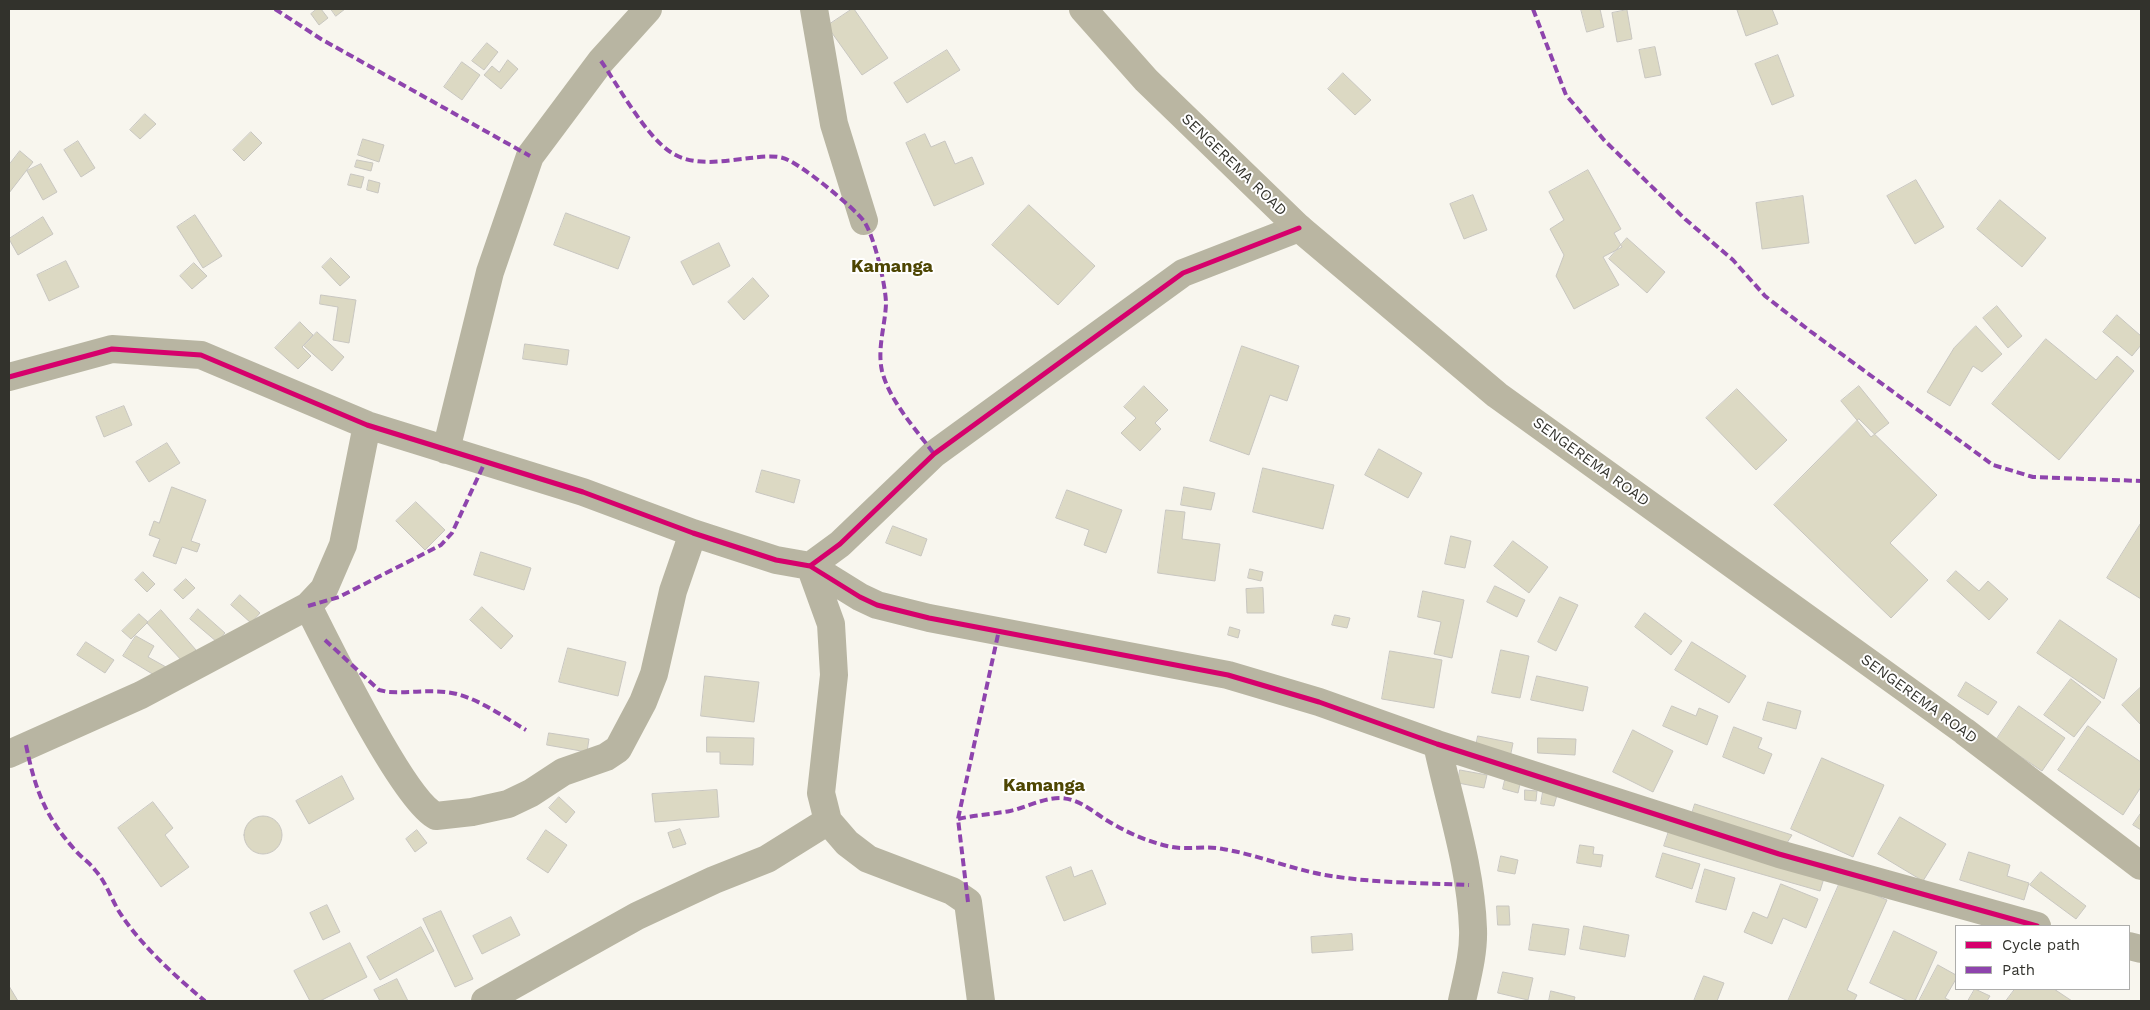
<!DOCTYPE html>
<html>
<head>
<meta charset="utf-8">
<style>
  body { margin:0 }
  #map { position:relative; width:2150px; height:1010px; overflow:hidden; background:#f8f6ee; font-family:"Work Sans",sans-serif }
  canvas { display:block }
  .frame { position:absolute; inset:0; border:10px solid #32322c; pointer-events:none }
  .legend { position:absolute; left:1955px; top:925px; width:175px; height:65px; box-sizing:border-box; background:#fff; border:1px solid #adadab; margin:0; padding:6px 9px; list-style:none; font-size:15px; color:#32322c }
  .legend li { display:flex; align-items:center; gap:10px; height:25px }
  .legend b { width:25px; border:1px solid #adadab }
</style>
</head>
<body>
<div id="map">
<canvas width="2150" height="1010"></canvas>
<div class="frame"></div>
<ul class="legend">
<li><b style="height:6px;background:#d6006c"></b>Cycle path</li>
<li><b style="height:6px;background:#8e44ad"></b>Path</li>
</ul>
</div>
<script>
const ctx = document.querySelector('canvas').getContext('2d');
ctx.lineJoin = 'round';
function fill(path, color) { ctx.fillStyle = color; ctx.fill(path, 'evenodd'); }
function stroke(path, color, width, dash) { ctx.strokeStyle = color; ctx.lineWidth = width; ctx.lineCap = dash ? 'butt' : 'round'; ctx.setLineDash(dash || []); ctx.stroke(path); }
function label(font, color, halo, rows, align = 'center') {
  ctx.font = font + ' "Work Sans",sans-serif'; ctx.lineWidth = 4; ctx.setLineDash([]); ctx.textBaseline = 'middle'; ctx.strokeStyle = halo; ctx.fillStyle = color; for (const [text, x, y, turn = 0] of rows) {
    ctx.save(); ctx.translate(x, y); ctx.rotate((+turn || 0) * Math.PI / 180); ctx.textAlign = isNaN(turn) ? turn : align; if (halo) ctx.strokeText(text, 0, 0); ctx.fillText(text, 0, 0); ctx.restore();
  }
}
const building = new Path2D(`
  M317,9h4l7,9 -9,7 -8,-11z
  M331,9h14l-9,7z
  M852,9h2l34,49 -26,17 -35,-49z
  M1581,9h19l4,18 -17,5z
  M1772,9l6,15 -32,12 -9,-26z
  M1627,10l5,29 -15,3 -5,-29z
  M487,43l11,9 -14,18 -12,-9z
  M1655,47l6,28 -16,3 -6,-28z
  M947,50l13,20 -53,33 -13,-20z
  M1778,55l16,41 -22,9 -17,-41z
  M508,60l10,9 -17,20 -17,-14 8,-9 7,6z
  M462,62l18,13 -18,25 -18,-13z
  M1343,73l28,27 -16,15 -27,-26z
  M145,114l11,10 -16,15 -10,-9z
  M251,132l11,11 -18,18 -11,-11z
  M925,134l6,13 14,-6 10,23 17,-7 12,27 -50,22 -28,-63z
  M363,139l21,6 -5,17 -21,-7z
  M78,141l17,27 -14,9 -17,-27z
  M20,151l13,11 -24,31v-28z
  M357,160l16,3 -2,8 -16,-4z
  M41,164l16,28 -14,8 -16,-29z
  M1588,170l33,59 -7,4 8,14 -19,10 16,28 -45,24 -18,-33 8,-21 -14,-26 14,-9 -15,-28z
  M351,174l13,3 -3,11 -13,-3z
  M369,180l11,3 -2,10 -11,-3z
  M1916,180l28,47 -29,17 -28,-48z
  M1473,195l14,35 -23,9 -14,-35z
  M1803,196l6,47 -47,6 -6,-46z
  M2000,200l46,38 -24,29 -45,-38z
  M1029,205l66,61 -37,39 -66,-60z
  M566,213l64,24 -12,32 -64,-24z
  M195,215l27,41 -19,12 -26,-41z
  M43,217l10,17 -35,21 -9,-16z
  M1627,238l38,34 -18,21 -38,-34z
  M719,243l11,23 -37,19 -12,-23z
  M331,258l19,19 -10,9 -18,-19z
  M66,261l13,26 -30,14 -12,-26z
  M194,263l13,13 -15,13 -12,-13z
  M753,278l16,18 -25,24 -16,-18z
  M321,295l35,5 -7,43 -16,-3 5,-33 -18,-3z
  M1997,306l25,30 -14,12 -25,-30z
  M2117,315l24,21v9l-9,11 -29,-24z
  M300,322l13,13 -11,12 9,9 -13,13 -23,-21z
  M1976,326l26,28 -20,18 -9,-6 -23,40 -23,-14 27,-44z
  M317,332l27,25 -12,14 -28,-25z
  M2046,339l50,41 21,-24 17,15 -75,89 -67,-56z
  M525,344l44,6 -2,15 -44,-6z
  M1242,346l57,20 -12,35 -17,-6 -21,60 -39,-14z
  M1144,386l24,24 -13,13 6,6 -21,22 -19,-18 15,-15 -12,-11z
  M1859,386l30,37 -18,14 -30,-36z
  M1737,389l50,51 -31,30 -50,-52z
  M124,406l8,19 -28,12 -8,-20z
  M1859,419l78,76 -47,48 38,37 -37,38 -117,-113z
  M167,443l13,20 -31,19 -13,-20z
  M1379,449l43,24 -14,25 -43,-23z
  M1263,468l71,17 -11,44 -70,-17z
  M762,470l38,10 -6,23 -38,-11z
  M172,487l34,13 -15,41 9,3 -3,8 -15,-5 -6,17 -23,-8 7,-17 -11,-4 5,-14 5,2z
  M1184,487l31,6 -4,17 -30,-5z
  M1067,490l55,20 -16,43 -22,-8 5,-15 -33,-12z
  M416,502l29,28 -20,20 -29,-29z
  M1166,510l19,2 -3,27 38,5 -5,37 -57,-8z
  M2141,523v76l-34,-21z
  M893,526l34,13 -6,17 -35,-13z
  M1451,536l20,5 -6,27 -20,-4z
  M1513,541l35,26 -19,26 -35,-27z
  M481,552l50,16 -7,22 -50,-15z
  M1250,569l13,3 -2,9 -13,-3z
  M1956,571l23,20 9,-10 20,18 -19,21 -42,-39z
  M143,572l12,12 -8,8 -12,-12z
  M186,579l9,9 -12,11 -9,-9z
  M1495,586l30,14 -8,17 -30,-15z
  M1263,588l1,25h-17l-1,-24z
  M1423,591l41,9 -12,58 -18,-4 7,-32 -23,-5z
  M240,595l20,18 -9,10 -20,-18z
  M1560,597l18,8 -22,46 -18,-9z
  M482,607l31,29 -12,13 -31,-29z
  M198,609l27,24 -8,9 -27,-23z
  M161,610l35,40 -13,12 -36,-39z
  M1645,613l37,28 -11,14 -36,-28z
  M139,614l9,8 -17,17 -9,-8z
  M1335,615l15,3 -3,10 -15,-3z
  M2060,620l57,39 -13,40 -67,-46z
  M1230,627l10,3 -2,8 -10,-3z
  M136,636l18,10 -6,11 18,10 -7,11 -36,-22z
  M86,642l28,18 -9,13 -28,-18z
  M1692,642l54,34 -17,27 -54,-33z
  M568,648l58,14 -8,34 -59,-14z
  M1501,650l28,6 -9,42 -28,-5z
  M1390,651l52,9 -8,48 -52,-9z
  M705,676l54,6 -5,40 -53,-6z
  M1537,676l51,11 -5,24 -52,-11z
  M2071,679l30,23 -27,35 -30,-22z
  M1966,682l31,20 -9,13 -30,-19z
  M2141,687v38l-19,-20z
  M1768,702l33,9 -5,18 -33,-9z
  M1672,706l24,10 3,-8 19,8 -11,29 -44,-19z
  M2019,706l46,32 -23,33 -46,-31z
  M2088,726l53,36v25l-18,28 -65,-45z
  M1734,727l28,11 -4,10 14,6 -8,20 -41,-17z
  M1633,730l40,21 -20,41 -40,-20z
  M549,733l40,6 -2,13 -40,-7z
  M1478,736l35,7 -3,15 -35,-7z
  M707,737l47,1 -1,27 -33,-1v-12h-13z
  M1538,738l38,1 -1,16 -37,-2z
  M1822,758l62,27 -31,72 -62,-28z
  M1460,770l27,5 -3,13 -26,-5z
  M342,776l12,23 -45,25 -13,-23z
  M1505,780l15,4 -2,9 -15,-4z
  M717,790l2,27 -64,5 -3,-28z
  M1525,790l12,1 -1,10 -11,-1z
  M1543,792l14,3 -3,11 -13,-2z
  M559,797l16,15 -9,11 -17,-15z
  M153,802l20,26 -8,7 24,32 -28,20 -43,-59z
  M1695,804l97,31 -7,11 -94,-29z
  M2141,813v17l-8,-5z
  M244 835a19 19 0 1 1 38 0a19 19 0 1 1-38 0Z
  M1900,817l46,27 -23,37 -45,-27z
  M680,829l6,15 -13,4 -5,-15z
  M417,830l10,13 -12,9 -9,-13z
  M546,830l21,15 -19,28 -21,-14z
  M1669,831l156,44 -5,16 -156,-45z
  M1580,845l14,2 -1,7 10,1 -2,12 -24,-4z
  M1969,852l41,13 -3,11 22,7 -5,17 -64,-20z
  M1663,853l37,11 -8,25 -36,-12z
  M1501,856l17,4 -3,14 -17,-3z
  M1071,867l3,10 18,-7 14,34 -42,17 -18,-44z
  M1705,869l30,9 -9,32 -30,-8z
  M2041,872l45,34 -10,13 -46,-34z
  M1841,880l46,20 -40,90 10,5 -3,6h-66z
  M1781,884l37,15 -12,29 -23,-10 -11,26 -28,-12 9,-20 14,6z
  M327,905l13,27 -17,8 -13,-27z
  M1497,906h12l1,19h-12z
  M441,911l32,68 -18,8 -32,-68z
  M511,917l9,18 -38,19 -9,-18z
  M1533,924l36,5 -4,26 -36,-5z
  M1584,926l45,9 -4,22 -45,-8z
  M421,927l13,24 -54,29 -13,-23z
  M1894,931l43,21 -22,49h-7l-38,-18z
  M1352,934l1,16 -41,3 -1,-16z
  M350,943l17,34 -47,24h-10l-16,-30z
  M1938,965l18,10v4l-11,19 6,3h-32z
  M1503,972l30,6 -5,22 -30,-7z
  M1704,976l20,7 -7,18h-23z
  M397,979l11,22h-28l-6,-11z
  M9,986l9,15h-9z
  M1975,989l15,7 -3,5h-19z
  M2015,989h39l18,12h-66z
  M1551,991l24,6 -1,4h-25z`);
const minor = new Path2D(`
  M814,9l20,115 30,97
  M9,377l103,-28 89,6 166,70 216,67 110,41 83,27 34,6 30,-22 94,-90 249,-181 116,-45
  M446,450l44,-178 40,-116 71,-95 47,-52
  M810,566l50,31 17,8 52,13 299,57 91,27 118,42 342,110 258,72
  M810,566l21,58 3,51 -13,118 7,28 19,22 21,16 84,32 16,11 13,99
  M308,606c19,38 96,195 128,210l36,-4 36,-8 23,-11 32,-21 43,-15 12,-8 25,-47 11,-28 19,-83 20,-58
  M1437,744c13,61 34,123 36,185 1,24 -6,49 -11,72
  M9,754l132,-59 167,-89 16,-17 19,-44 24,-120
  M2129,946l12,3
  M485,1001l152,-85 77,-36 53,-21 61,-38`);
const major = new Path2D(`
  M1083,9l63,71 153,148 198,167 467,336 177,135`);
const quiet = new Path2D(`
  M275,9l46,30 209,117
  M1533,9l33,86 38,45 81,79 48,41 32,36 45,35 183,134 40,12 108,4
  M601,61c18,26 45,76 71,92 22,14 53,8 78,5 10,-1 23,-3 33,0 16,4 70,49 80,62 11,14 23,66 23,84 -1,22 -9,45 -4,67 8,31 34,58 52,83
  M308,606l31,-9 102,-52 11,-12 33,-71
  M325,640l54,50 9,2c19,1 39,-2 58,0 28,3 56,24 80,38
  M26,745c9,44 19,72 50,106 6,7 14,12 19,19 12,13 17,32 27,46 21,31 54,61 83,85
  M958,819c17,-4 35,-5 52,-8 18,-4 32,-13 51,-13 19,1 32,14 47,23 18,11 38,20 59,25 20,5 38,-1 56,3 35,6 68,20 102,26 47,8 96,8 144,10
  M968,902l-10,-83 41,-189`);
const cycleway = new Path2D(`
  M9,377l103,-28 89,6 166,70 216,67 110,41 83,27 34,6 30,-22 94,-90 249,-181 116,-45
  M810,566l50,31 17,8 52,13 299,57 91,27 118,42 342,110 258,72`);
const streetNames = [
  ["SENGEREMA ROAD",1234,165,44],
  ["SENGEREMA ROAD",1591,462,36],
  ["SENGEREMA ROAD",1919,699,36]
];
const quarterNames = [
  ["Kamanga",892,267],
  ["Kamanga",1044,786]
];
fill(building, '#dcd9c3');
stroke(building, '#c8c6c0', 1);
stroke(minor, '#b8b5a2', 28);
stroke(major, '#bab6a2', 28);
stroke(quiet, '#8e44ad', 4, [8, 4]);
stroke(cycleway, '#d6006c', 5);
label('15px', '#32322c', '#fff', streetNames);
label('bold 18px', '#4e4603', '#fff', quarterNames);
</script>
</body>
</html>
